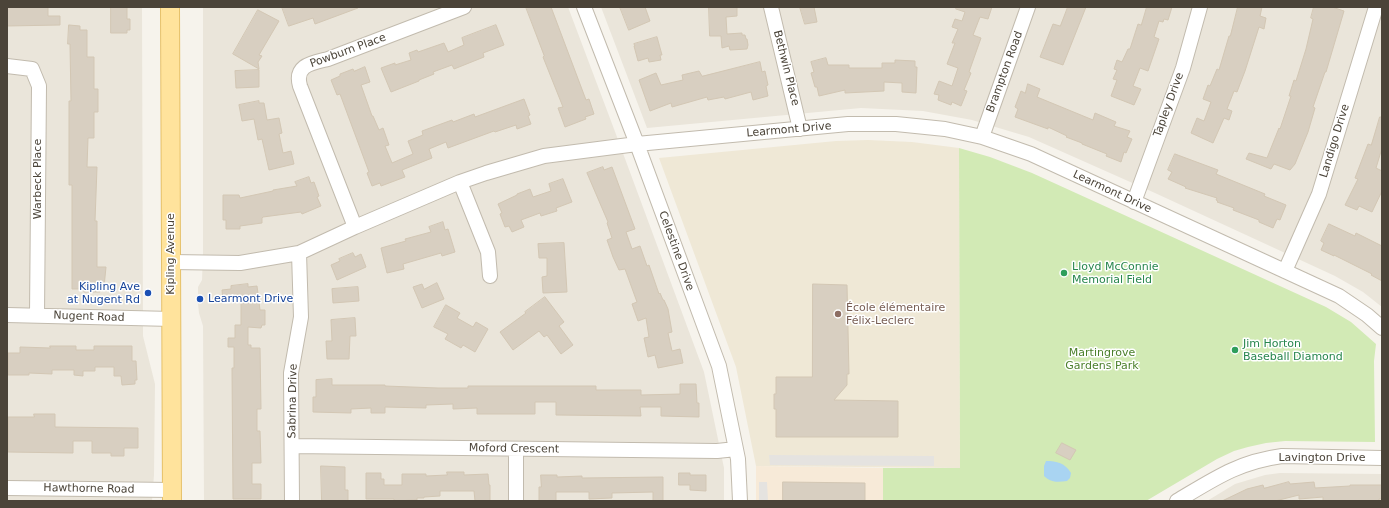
<!DOCTYPE html>
<html>
<head>
<meta charset="utf-8">
<style>
  body { margin:0 }
  #map { position:relative; width:1389px; height:508px; overflow:hidden; background:#f6f3ec; font-family:"DejaVu Sans",sans-serif }
  canvas { display:block }
  .frame { position:absolute; inset:0; border:8px solid #4b4439; pointer-events:none }
</style>
</head>
<body>
<div id="map">
<canvas width="1389" height="508"></canvas>
<div class="frame"></div>
</div>
<script>
const ctx = document.querySelector('canvas').getContext('2d');
ctx.lineJoin = 'round';
function fill(path, color) { ctx.fillStyle = color; ctx.fill(path, 'evenodd'); }
function stroke(path, color, width, dash) { ctx.strokeStyle = color; ctx.lineWidth = width; ctx.lineCap = dash ? 'butt' : 'round'; ctx.setLineDash(dash || []); ctx.stroke(path); }
function label(font, color, halo, rows, align = 'center') {
  ctx.font = font + ' "DejaVu Sans",sans-serif'; ctx.lineWidth = 3; ctx.setLineDash([]); ctx.textBaseline = 'middle'; ctx.strokeStyle = halo; ctx.fillStyle = color; for (const [text, x, y, turn = 0] of rows) {
    ctx.save(); ctx.translate(x, y); ctx.rotate((+turn || 0) * Math.PI / 180); ctx.textAlign = isNaN(turn) ? turn : align; if (halo) ctx.strokeText(text, 0, 0); ctx.fillText(text, 0, 0); ctx.restore();
  }
}
const residential = new Path2D(`
  M7,7h135l1,329 12,48 -1,91 -2,26h-145z
  M203,7h365l46,122 90,243 20,96v33h-520l-1,-175 -4,-13 -1,-9v-17l4,-7 1,-26z
  M601,7h781v300l-19,-15 -28,-16 -180,-83 -126,-56 -57,-17 -49,-9 -62,-3 -214,20z
  M1280,473l102,1v27h-175l28,-17 30,-9z`);
const commercial = new Path2D(`
  M756,466l127,2v33h-127z`);
const education = new Path2D(`
  M868,140l44,2 47,6 1,320 -204,-2 -20,-99 -77,-209 177,-17z`);
const green = new Path2D(`
  M959,148l31,9 42,16 294,134 25,15 25,22 -2,17 1,81 -90,-1 -19,2 -18,4 -14,4 -17,8 -71,42h-263v-33h77z`);
const parking = new Path2D(`
  M769,455l165,1v10l-164,-1z
  M759,482h8l1,19h-9z`);
const water = new Path2D(`
  M1046,461c11,0 19,2 25,12l-1,5 -3,3c-9,1 -16,2 -23,-5v-10z`);
const building = new Path2D(`
  M7,7h41v9h12v9l-53,1z
  M111,7h16v12h3v11h-3v3h-16z
  M282,7h76v1l-43,16 -2,-6 -24,8z
  M526,7h25l35,93 3,-1 5,15 -9,3 1,2 -21,8 -7,-19 5,-1 -20,-50 1,-1z
  M620,7h25l5,14 -21,9z
  M709,7h28v9l-11,1 1,17 15,-1v2h3l1,4h1l1,6 -1,4 -17,1 -1,-4 -7,2 -1,-12h-11z
  M800,7h14l3,15 -12,2z
  M957,7h35l-4,12 -8,-2 -7,18 8,3 -12,34 2,1 -7,17 3,1 -6,15 -9,-4 -1,3 -13,-5 1,-5 -5,-1 5,-13 13,5 6,-18 -11,-4 8,-21h-3l6,-14 -6,-2 3,-8 7,2 3,-9 -9,-3z
  M1068,7h18l-23,58 -23,-8 13,-33 7,2z
  M1147,7h25l-4,13 -4,-1 -1,3 -4,-1 -5,16 5,2 -11,32 -8,-3 -7,18 8,3 -7,16 -23,-9 6,-16 -4,-1 4,-9 -3,-1 3,-9 5,2 6,-13h2l8,-25 3,1z
  M1238,7h24l-2,9 6,2 -2,11 -5,-2 -14,44 -8,21 -3,-1 -7,18 5,2 -3,9 -5,-2 -11,25 -22,-10 6,-15 7,3 7,-19 -8,-3 5,-14 2,1 7,-17 2,1 10,-34h1z
  M1314,7h18l12,4 -18,61h-1l-12,35 2,1 -7,24 -13,32 -5,6 -16,-6 -3,5 -25,-10 3,-6 18,5 12,-30 1,1 11,-33h-2l5,-16 2,1 10,-32 7,-30 -2,-1z
  M258,10l21,11 -20,34 3,1 -4,6 1,7 -26,-15z
  M69,25l11,1v4h7v27h7v32h4v23h-4v26h-6l-1,29h10l-2,54h2v46h9l-2,20h-5l1,5h-16v-3h-12v-104h-3v-84h2l-1,-57h-2z
  M496,25l8,20 -21,8 1,4 -30,12 -2,-4 -19,7 1,2 -15,6v1l-28,11 -10,-24 14,-5v2l16,-5 -2,-7 8,-3 1,2 26,-9 4,9 16,-7 -2,-7z
  M657,37l5,18h-2l1,5 -12,2 -1,-4 -10,3 -4,-15h1l-1,-2z
  M826,58l2,7h21v3h33v-5h13v-3l20,1v6h2l-1,26 -14,-1v-9l-18,-1v9l-39,2v-3l-26,6 -2,-9h-2l-4,-14 3,-1 -3,-10z
  M760,62l2,10 3,-1 3,14 -2,1 2,10 -15,4 -2,-8 -26,7 -1,-2 -16,3 -1,-3 -35,10 -1,-4 -21,8 -11,-31 17,-7 5,12 22,-5 -1,-5 17,-4 3,5z
  M365,67l5,15 -9,3 11,31h1l6,14 4,-2 6,17 -4,1 7,17 21,-9 -5,-13 15,-6 -1,-4 30,-11 1,2 21,-8 1,3 49,-18 6,16 -2,1 3,8 -14,5 -1,-4 -21,7 -1,-1 -46,17 -2,-6 -17,7 3,9 -30,12 3,7 -24,9 -1,-3 -8,3 -5,-13 2,-1 -29,-78 -3,1 -6,-15 9,-4v-2l13,-5 1,2z
  M259,70v17l-23,1 -1,-17z
  M1028,84l12,5 -3,8 56,23 2,-7 21,9 -2,4 16,5 -3,6 5,2 -6,14 -2,-1 -3,10 -15,-6 1,-2 -25,-10v-1l-16,-6 1,-1 -19,-9v2l-33,-12 3,-8 -3,-2 6,-16 4,2z
  M259,101v2h5l3,17 12,-2 3,15 -3,1 4,19 8,-2 3,13 -25,6 -7,-31 -4,1 -4,-21 -12,2 -3,-16z
  M1380,117h2v31l-6,20 6,3v20l-10,21 -13,-6 -2,4 -12,-5 13,-26 -3,-1 13,-34 3,1z
  M1175,154l43,16 -2,4 49,20 -1,2 22,9 -6,15 -3,-1 -4,9 -14,-6v-2l-26,-10 1,-2 -17,-6 1,-1 -2,-1 1,-2 -32,-10 1,-1 -18,-8 4,-7 -4,-2z
  M603,167l1,3 8,-3 23,62 -9,3 6,17 8,-3 7,20 2,-1 10,29 1,-1 3,7h1l4,9 4,23 -4,1 4,18 8,-2 3,14 -25,5 -3,-13 -7,2 -4,-19 5,-1 -3,-19 -8,3 -6,-17 5,-2 -12,-33 -6,1 -6,-13 -6,-17 5,-2 -5,-15 1,-1 -21,-49z
  M309,177l2,6 3,-1 5,14 -2,1 4,9 -19,8 -1,-2 -38,5 -1,1v5l-22,3v3h-14v-9h-3v-25h16l1,3 33,-7v-1l24,-4 -2,-4z
  M563,179l9,23 -16,6 1,3 -16,5 -1,-3 -19,7 3,7 -12,5 -3,-6 -4,1 -5,-13 2,-1 -4,-9 19,-9v-1l13,-5 3,8 18,-6 -2,-7z
  M443,222l2,8 3,-1 7,23 -13,4 -1,-3 -38,11 1,5 -17,4 -6,-25 25,-7 -1,-2 26,-7 -2,-5z
  M1329,224l26,12 1,-3 26,13v35l-11,-6 1,-1 -38,-19v1l-13,-6 3,-7 -3,-2z
  M564,243l3,49 -24,1 -1,-16 5,-1v-18h-8l-1,-14z
  M353,253l2,4 6,-3 5,13 -29,13 -6,-15 9,-4 -1,-2z
  M437,283l7,16 -22,9 -9,-21 9,-3 2,5z
  M248,284v3l9,-1 3,24h5v15h-3l-1,3 -13,-1v18h3v3h9l1,61h-4v22h3l1,32h-9v21h9v15h-28l-1,-131h2v-21h-6v-9h7v-13h6v-23l-8,1 -1,-4 -9,2 -1,-11 9,-1v-3z
  M813,284l34,1 2,89h-2v11l-13,15 64,1v36h-122v-28h-2v-15h2v-17h36z
  M358,287l1,14 -26,2 -1,-14z
  M545,297l19,25 -5,4 14,19 -12,9 -14,-19 -3,2 -5,-6 -26,19 -13,-18 26,-19 -1,-1z
  M446,305l14,8 -3,5 16,9 3,-5 12,7 -13,23 -12,-7 -2,3 -16,-9 3,-5 -14,-7z
  M355,318l1,18h-6l-1,23h-22l-1,-18h6l-1,-21z
  M50,346h26v4h18v-4h38v15h4l1,19h-2v4l-13,1 -1,-9h-7v-9h-19v4h-12v5l-9,-1v-5h-22v4l-23,-1v2h-21v-22h12v-6l30,1z
  M332,379v6h53v1l53,2h30v-2h128v4h45v5l39,-1v-10h16l1,19h2v14l-38,-1v-9h-21l1,9 -85,-1v-13h-21v12h-58v-6l-24,1v-5l-27,1v3l-41,-1v6h-14v-5l-20,1v4l-38,-1v-15h3v-17z
  M34,414h21v13l83,1v20h-14v8h-13v-3h-19v-12h-19v12l-65,-1v-35h26z
  M1062,443l14,7 -6,10 -14,-7z
  M321,466l24,1v23h3v11h-26z
  M447,472h17v3l24,-1 1,11h1v16h-15l-1,-10h-34v5l-16,1v1h-7v2l-23,1v-2h-28v-26h15v6h3v6h18v-11h24v2l21,-1z
  M679,473h11v2h16v16l-16,-1v-5h-11z
  M541,475h16v2l25,-1v2l81,-1v24h-10v-9l-41,1v5l-23,1v-7h-33v9h-17v-14h2z
  M783,482l82,1v18h-82z
  M1289,482l1,2 24,-2 1,6 35,-2v-1h32v14h-3v2h-56v-4l-24,2v-4l-24,6h-53l25,-12 16,-4 1,3z`);
const minor = new Path2D(`
  M584,7l53,137 82,222 19,93 2,42
  M771,7l29,122
  M7,66l25,3 7,17 -2,229
  M982,137l46,-130
  M460,182l28,70 2,24
  M1134,202l49,-134 17,-61
  M355,227l-55,-141c-6,-21 12,-23 28,-27l136,-52
  M171,262l69,1 59,-10 56,-26 105,-45 26,-9 58,-17 93,-12 211,-20h48l49,5 37,8 49,17 308,142 28,19 15,13
  M1285,271l34,-77 57,-187
  M7,315l165,4
  M292,446l425,5 19,-2
  M516,449v52
  M7,488l165,2
  M292,501l-1,-128 10,-56 -2,-64
  M1177,501c37,-22 61,-39 105,-45l100,2`);
const major = new Path2D(`
  M170,7l2,494`);
const markers = [
  [1064,273,4,"#2e9e5b"],
  [148,293,4,"#1a4fb4"],
  [200,299,4,"#1a4fb4"],
  [838,314,4,"#8d6e63"],
  [1235,350,4,"#2e9e5b"]
];
const streetNames = [
  ["Powburn Place",348,51,-20],
  ["Bethwin Place",786,68,76],
  ["Brampton Road",1005,72,-70],
  ["Tapley Drive",1169,105,-70],
  ["Learmont Drive",789,130,-5],
  ["Landigo Drive",1335,141,-73],
  ["Warbeck Place",38,179,-90],
  ["Learmont Drive",1112,192,25],
  ["Celestine Drive",676,251,70],
  ["Kipling Avenue",171,254,-90],
  ["Nugent Road",89,317,2],
  ["Sabrina Drive",293,401,-89],
  ["Moford Crescent",514,449,1],
  ["Lavington Drive",1322,458],
  ["Hawthorne Road",89,489,1]
];
const leisureNames = [
  ["Lloyd McConnie",1072,267],
  ["Memorial Field",1072,280],
  ["Jim Horton",1243,344],
  ["Baseball Diamond",1243,357]
];
const transitNames = [
  ["Kipling Ave",140,287],
  ["at Nugent Rd",140,300],
  ["Learmont Drive",208,299,"left"]
];
const educationNames = [
  ["École élémentaire",846,308],
  ["Félix-Leclerc",846,321]
];
const parkNames = [
  ["Martingrove",1102,353],
  ["Gardens Park",1102,366]
];
fill(residential, '#eae5da');
fill(commercial, '#f7ead8');
fill(education, '#efe8d6');
fill(green, '#d2eab5');
fill(parking, '#e5e3e0');
fill(water, '#a9d4f2');
fill(building, '#d8cfc1');
stroke(building, '#d3c7b4', 1);
stroke(minor, '#c2bbae', 16);
stroke(major, '#e6c16a', 20);
stroke(minor, '#fff', 14);
stroke(major, '#ffe39c', 18);
for (const [x, y, r, color] of markers) { const dot = new Path2D(); dot.arc(x, y, r, 0, 2 * Math.PI); ctx.fillStyle = color; ctx.fill(dot); stroke(dot, '#fff', 1.5); }
label('11px', '#4b4439', '#fff', streetNames);
label('11px', '#27864d', '#fff', leisureNames, 'left');
label('11px', '#164399', '#fff', transitNames, 'right');
label('11px', '#785e54', '#fff', educationNames, 'left');
label('11px', '#4a7f2a', '#fff', parkNames);
</script>
</body>
</html>
